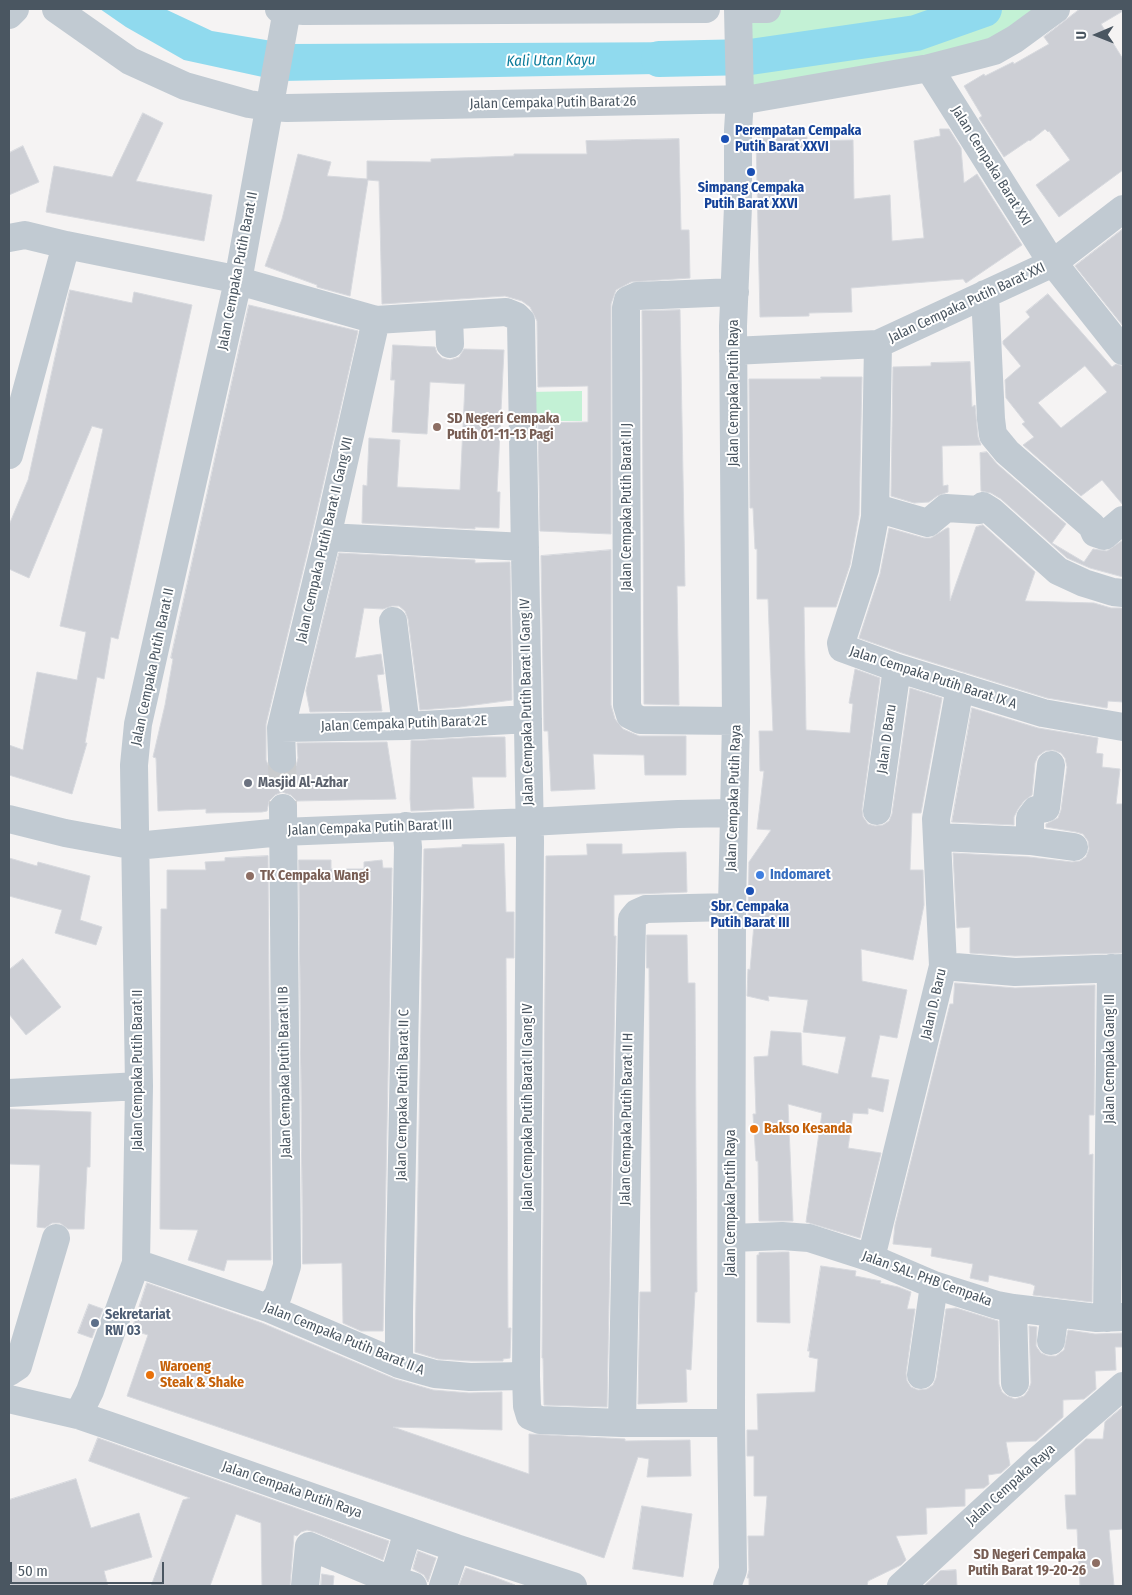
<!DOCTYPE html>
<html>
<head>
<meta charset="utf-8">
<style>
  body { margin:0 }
  #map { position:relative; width:1132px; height:1595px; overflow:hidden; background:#f5f3f3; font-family:"Fira Sans Condensed",sans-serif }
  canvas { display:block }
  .frame { position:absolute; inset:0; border:10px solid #4a5661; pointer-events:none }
  .north { position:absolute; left:1072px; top:10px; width:50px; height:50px; -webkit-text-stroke:4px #fff; paint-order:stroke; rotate:269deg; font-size:14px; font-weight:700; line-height:20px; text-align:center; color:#4a5661 }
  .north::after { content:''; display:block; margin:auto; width:18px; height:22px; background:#4a5661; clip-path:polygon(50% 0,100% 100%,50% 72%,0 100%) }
  .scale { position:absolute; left:10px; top:1562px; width:154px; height:22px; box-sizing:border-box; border:2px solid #4a5661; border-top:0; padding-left:6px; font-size:15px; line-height:18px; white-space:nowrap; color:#4a5661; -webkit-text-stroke:4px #fff; paint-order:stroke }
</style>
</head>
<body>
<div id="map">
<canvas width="1132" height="1595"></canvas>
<div class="frame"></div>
<div class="north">U</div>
<div class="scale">50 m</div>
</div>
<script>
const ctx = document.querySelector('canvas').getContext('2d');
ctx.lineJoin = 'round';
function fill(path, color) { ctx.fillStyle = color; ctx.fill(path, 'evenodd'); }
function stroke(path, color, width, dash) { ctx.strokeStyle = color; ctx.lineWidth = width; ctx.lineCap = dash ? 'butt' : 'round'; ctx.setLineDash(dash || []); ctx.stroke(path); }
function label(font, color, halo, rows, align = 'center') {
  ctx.font = font + ' "Fira Sans Condensed",sans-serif'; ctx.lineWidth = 4; ctx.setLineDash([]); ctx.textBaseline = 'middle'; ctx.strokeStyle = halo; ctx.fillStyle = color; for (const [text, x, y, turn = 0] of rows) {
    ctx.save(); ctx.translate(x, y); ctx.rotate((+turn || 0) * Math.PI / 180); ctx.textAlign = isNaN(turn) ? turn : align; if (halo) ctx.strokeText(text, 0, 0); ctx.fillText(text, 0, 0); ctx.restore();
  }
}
const green = new Path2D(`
  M743,9h313l-41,30 -264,60z
  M582,391v30h-53v-29z`);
const water = new Path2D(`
  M100,9h65l47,22 78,13 419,-2 1,31 -429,8 -97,-21 -58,-33z`);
const river = new Path2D(`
  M659,59l91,-2 166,-24 68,-24`);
const building = new Path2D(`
  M1080,9h43v2l-22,13 22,35v111l-64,47 -23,-32 34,-25 -21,-29 -1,1 -3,-3 -15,12 -1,-1 -25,17 -25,-39 3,-2 -18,-30 20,-12 1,2 28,-14 1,2 35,-20 -5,-7z
  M143,113l20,10 -27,58 76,14 -8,46 -158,-29 8,-46 58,11z
  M940,129h9l12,19 3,35 13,-9 45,71 -56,38 -3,-4 -112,9 1,24 -43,1v3l-49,1 -4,-179 51,-1v4l46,-1 1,59 36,-4 2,46 32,-3 -10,-97 26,-5z
  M679,139l2,91h8l1,48 -59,4 -15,8 -5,14v230l-71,-3 -2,-108 50,-1v-36l-50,1 -1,-66 -7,-14 -8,-6 -17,-5 -123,8 -3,-123 -11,-1 -18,116 -33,-9v-2l-52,-19 17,-47 16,-65 33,8 -4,14 40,3v-18l64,1v-3l83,-3v-2h73l-1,-13z
  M23,146l16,36 -30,13v-42z
  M1123,229v97l-48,-60z
  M70,290l62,13 2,-11 58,13 -74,334 -7,-2 -7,42 -7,-2 -12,66h2l-15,51 -63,-19v-30l14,5 14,-78 40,8 9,-48 -26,-6 43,-197 -11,-3 -63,152 -20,-9v-44l19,-45z
  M1048,294l64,73 4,-3 7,2v139l-21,-25 -21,16 -58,-51 11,-8 -12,-13 3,-2 -19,-24 -1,-18 16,-14 -18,-22v-3l27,-24 -4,-5zM1085,366l22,26 -46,36 -23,-25z
  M249,305l109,26 -46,202 -46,191v36l3,7 5,5 9,3 8,-3 5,-6 2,-8 -1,-15 90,-1 9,57 -99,2 -6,-6 -9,-3 -7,3 -6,6 -2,10 -5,1 -56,1v-4l-48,2 -2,-53 -3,-1 12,-52 8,-46 -2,-1z
  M680,310l5,276h-8l2,119 -35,-1 -2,-393z
  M393,345l42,2 2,6 5,5 8,2 9,-3 5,-8 40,1 -7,142h3l-1,36 -24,-1v2l-113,-6 1,-38 4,1 2,-48 31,2 -3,47 63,3 5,-106 -35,-2 -3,52 -35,-2 3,-52h-4z
  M970,362l2,45 3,-2 3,32 3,8 -39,1 1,40 5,-1v7l-11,4 -8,6 -15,1 -23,-7 2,-129 38,-1v-3z
  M821,377h41l-3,138 -9,50 -14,42h-32l2,123 44,3 3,-29 -4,-1 6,-34 25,9 -18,131 1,8 5,7 7,2 8,-1 6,-4 3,-7 18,-126 32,10 -21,115h-9l-2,57h13l1,35 -11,55 -52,-11 1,32 45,9 -10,48 -17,-3 -9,42 18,3 -6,32 -15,-4v6l-15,-1 -5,35 33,5 -21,85 -54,-16 16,-109 -34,-9 5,117h-34l-1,-60h-2l-3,-47h3l-2,-57 14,-1 3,-25 30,2 1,32 36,9 8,-37 -43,-5 5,-32 -40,-4 1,5 -22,-5 1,-27 2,1 4,-46h-6l1,-62 22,-32 -14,-1 7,-58h-4l-1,-40h14l-5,-132h-11v-50h-2l-2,-41h-3l-1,-129h72z
  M987,452l10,12 69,60 -14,19 32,19 9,-13 14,2 16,-11v37l-33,-9 -23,-10 -66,-59 -10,-6 -10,-2 -1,-38z
  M983,525l52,47 -10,29 69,2 17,5h12v94l-15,-1 -1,7 -60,-10 -145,-45 -43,-15 21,-64 9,-46 35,10h7l16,-10h2l1,73 26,-74z
  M611,550v155l4,14 8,10 16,7h47v39h-41l-1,-20 -51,-1 2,35 -44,2 -3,-60h-4l-3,-175z
  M339,553l136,7v3l35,-1 2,138 -52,7 -40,3 -12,-91 -3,-8 -6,-5h-7l-9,3 -19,-1 -9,50 26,-4 3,20 -7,1 5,36 -72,1 -4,-21z
  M972,708l66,20 60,10 -2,15 7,1 -1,13 18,2 -4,35h7v149l-108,3 -45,-3v-26l-13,1 -4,-75 76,4 43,5 8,-1 6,-4 3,-8 -1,-8 -5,-7 -7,-2 -30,-5v-3l12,-6 3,-8 6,-43 -2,-9 -4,-5 -8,-3 -8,1 -7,5 -3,7 -3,32 -8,6 -6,8 -4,8v8l-62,-3z
  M482,737h23l1,40h-34l2,31 -63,3 -1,-12 1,-58z
  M504,844l2,68h8v46h-8l2,370h3l-1,30 -7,1v2h-32l-33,-2 -23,-7 9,-503 38,-2v-2z
  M587,844h35v10l64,-2 1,40 -73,3v41h2l-9,471 -63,-2 -1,-47h-1l4,-502 41,-1z
  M268,856l3,404h-44l-3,11 -36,-11 10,-30 -38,-1 1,-320h6v-39h39l-1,-8 20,-1v-3z
  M9,858l28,8 1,-4 52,14 -10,44 22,7 -6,18 -41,-12 7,-23 -53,-14z
  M299,860h32v9h33v-7l18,-2 1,8h9l-9,463h-22l-18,-8 -1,-60 -39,1z
  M647,935h40l1,48h7l2,309h-2l-4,78 -5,-1 1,33 -49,2 2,-112h11l-2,-324h-2z
  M23,959l38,48 -35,28 -17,-21v-44z
  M955,983l60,5 80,-3 -1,130h-5v40l4,-1 -1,148 -59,-7 2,-9 -4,-2 -42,-9 -1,7 -18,-4 3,-14 -42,-8 1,-8 -39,-4 2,-19 55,-221h3z
  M9,1109l82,3 -1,55h-3l-3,62h-16l-8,-6h-8l-7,5 -8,-1 3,-62 -31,-1z
  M782,1252h7l1,71 -33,-1v-67h2v-2z
  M821,1266l35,5 -1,5 26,5 -1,2 18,4 13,5 -4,17h8l-9,64 1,8 4,6 7,3 9,-1 6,-4 3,-7 10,-69 10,-1 42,13 1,63 3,8 5,4 8,3 9,-3 4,-5 3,-8 -2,-57 8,1 -1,19 5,7 7,3h8l8,-6 4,-20 27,4 28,-1v14h-8l1,23 -21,1 1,18 -12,10 -21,1v17l-27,24 -30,1 4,23 -9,8 -13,2 1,9 -5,4 -19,1v17l-39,2 1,26 -31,2 10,24 -5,5 -33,16 -1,5h-118v-8h-2l2,-8 -1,-34h16l3,-40h-13v-40h-7v-26h11l-1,-36 58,-2 3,-33 -9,-2 1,-6h-2z
  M147,1283l115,40 133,56 38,11 36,3 33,-1v38l-109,-3 136,47v-40l96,5v2l65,-1 1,36 -44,1 2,-18 -11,-2 -34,101 -477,-162 21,-61 -16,-5z
  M89,1304l14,5 -11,29 -14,-5z
  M1123,1407v122l-14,1 5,56h-34l-3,-57h-10l-2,-34h11l-1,-46 11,-10h17l2,-17z
  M98,1438l291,103 -6,19 -68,-28 -8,-2 -6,2 -4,4 -3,-1 -4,51h-28l-1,-63 -25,-9 -26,72h-59l32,-86 7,-2 -101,-37z
  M76,1479l15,49 48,-15 13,44 -48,14 4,15h-99v-86z
  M642,1506l50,8 -9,63 -50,-8z
  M418,1551l18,7 -8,24 -4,-7 -11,-6z
  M466,1568l28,9 21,8v1h-56z
  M956,1570l1,16h-33l16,-15z
  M322,1574l12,2 -1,10h-12z`);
const minorTunnel = new Path2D(`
  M282,759l1,49`);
const minor = new Path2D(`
  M56,9l74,52 55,25 64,18 20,3 18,1 464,-9 178,-31 54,-14 11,-3 21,-12 41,-30
  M279,9l25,2 402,-2
  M744,9h23
  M9,15l6,-6
  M929,68l118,187 76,96
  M9,238l16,-3 41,10 159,32 151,43 130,-8 10,4 5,5 9,521 -4,534
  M735,292l-98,4 -9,4 -2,8 1,397 3,10 10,5 96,1
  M985,294l6,125 2,16 14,17 85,74 3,7 9,3 19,-16
  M449,316l1,28
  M878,344l-3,173 -10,52 -24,74 1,5 55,20 146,45 80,14
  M733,351l145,-7 175,-81 70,-54
  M9,455l57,-210
  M876,508l52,15 18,-15 33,2 4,-4 8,5 67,60 26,12 29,9 10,1
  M327,537l198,10
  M393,621l13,105
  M281,728l125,-2 122,-7
  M282,759l-1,-31 46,-191 49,-217
  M877,811l20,-143
  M9,819l56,14 71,13 146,-14 248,-10 148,-8 56,-1
  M938,837l92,4 44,6
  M1030,841v-23l6,-8 10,-2 5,-43
  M943,966l72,6 108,-4
  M9,1093l130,-7
  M732,1238l50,-2 27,2 62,20 63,27 63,20 16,3 84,10 26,-1
  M871,1258l72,-292 -7,-147 24,-132
  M136,1263l132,45 131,56 36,10 35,3 56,-1 1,30 3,10 10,4 82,3h109
  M268,1308l10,-13 9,-29 -4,-458
  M1013,1308l2,75
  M1107,1318l4,-350
  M1051,1341l4,-28
  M399,1364v-52l9,-465 -2,-21
  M9,1372l9,-6 38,-128
  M921,1375l13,-90
  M9,1399l69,16 41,14 337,119 117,38
  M78,1415l12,-24 46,-128 3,-177 -5,-321 4,-41 100,-443 49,-271
  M622,1423l10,-504 5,-6 9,-4 86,-2
  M393,1580l15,-49
  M305,1586l4,-40 72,30 32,10
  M443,1586l13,-38
  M727,1586l6,-16 -2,-147 1,-516 4,-186 -3,-395 5,-120v-76l2,-31 -2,-90
  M901,1586l136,-125 86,-75`);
const markers = [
  [725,139,5,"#1a4fb4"],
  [751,172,5,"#1a4fb4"],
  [437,427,5,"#8d6e63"],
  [248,783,5,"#6b7280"],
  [760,875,5,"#3f7fe0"],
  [250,876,5,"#8d6e63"],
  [750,891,5,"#1a4fb4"],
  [754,1129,5,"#e8710a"],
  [95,1323,5,"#5c6f8a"],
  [150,1375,5,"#e8710a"],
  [1096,1563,5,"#8d6e63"]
];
const streetNames = [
  ["Jalan Cempaka Putih Barat 26",553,103,-1],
  ["Jalan Cempaka Barat XXI",991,166,58],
  ["Jalan Cempaka Putih Barat II",238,271,-79],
  ["Jalan Cempaka Putih Barat XXI",967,303,-25],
  ["Jalan Cempaka Putih Raya",734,393,-90],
  ["Jalan Cempaka Putih Barat II J",627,507,-90],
  ["Jalan Cempaka Putih Barat II Gang VII",325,540,-77],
  ["Jalan Cempaka Putih Barat II",153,667,-78],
  ["Jalan Cempaka Putih Barat IX A",933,678,18],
  ["Jalan Cempaka Putih Barat II Gang IV",527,702,-91],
  ["Jalan Cempaka Putih Barat 2E",404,724,-2],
  ["Jalan D Baru",887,739,-82],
  ["Jalan Cempaka Putih Raya",734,798,-88],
  ["Jalan Cempaka Putih Barat III",370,828,-2],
  ["Jalan D. Baru",934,1004,-77],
  ["Jalan Cempaka Gang III",1110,1059,-90],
  ["Jalan Cempaka Putih Barat II",138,1070,-90],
  ["Jalan Cempaka Putih Barat II B",285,1072,-91],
  ["Jalan Cempaka Putih Barat II C",403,1095,-89],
  ["Jalan Cempaka Putih Barat II Gang IV",528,1107,-90],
  ["Jalan Cempaka Putih Barat II H",627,1119,-89],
  ["Jalan Cempaka Putih Raya",731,1203,-90],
  ["Jalan SAL. PHB Cempaka",927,1279,20],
  ["Jalan Cempaka Putih Barat II A",344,1339,22],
  ["Jalan Cempaka Raya",1011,1485,-42],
  ["Jalan Cempaka Putih Raya",292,1490,19]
];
const transitNames = [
  ["Perempatan Cempaka",735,131,"left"],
  ["Putih Barat XXVI",735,147,"left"],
  ["Simpang Cempaka",751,188],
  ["Putih Barat XXVI",751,204],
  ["Sbr. Cempaka",750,907],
  ["Putih Barat III",750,923]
];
const educationNames = [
  ["SD Negeri Cempaka",447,419],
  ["Putih 01-11-13 Pagi",447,435],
  ["TK Cempaka Wangi",260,876],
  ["SD Negeri Cempaka",1086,1555,"right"],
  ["Putih Barat 19-20-26",1086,1571,"right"]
];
const worshipNames = [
  ["Masjid Al-Azhar",258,783]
];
const shopNames = [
  ["Indomaret",770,875]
];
const foodNames = [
  ["Bakso Kesanda",764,1129],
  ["Waroeng",160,1367],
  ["Steak & Shake",160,1383]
];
const serviceNames = [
  ["Sekretariat",105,1315],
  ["RW 03",105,1331]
];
const waterNames = [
  ["Kali Utan Kayu",551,61,-1]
];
fill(green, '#c3f1d5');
fill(water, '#90daee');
stroke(river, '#90daee', 36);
fill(building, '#cdcfd5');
stroke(building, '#d7d9de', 1);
stroke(minorTunnel, '#caccce', 28, [28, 14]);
stroke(minor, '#c1cad2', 28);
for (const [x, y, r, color] of markers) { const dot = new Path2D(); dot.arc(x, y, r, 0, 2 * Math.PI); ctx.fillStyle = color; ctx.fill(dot); stroke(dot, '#fff', 2); }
label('14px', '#4a5661', '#fff', streetNames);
label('bold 14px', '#164399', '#fff', transitNames);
label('bold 14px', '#785e54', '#fff', educationNames, 'left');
label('bold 14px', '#5b616d', '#fff', worshipNames, 'left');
label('bold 14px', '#366cbe', '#fff', shopNames, 'left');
label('bold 14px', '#c56008', '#fff', foodNames, 'left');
label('bold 14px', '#4e5e75', '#fff', serviceNames, 'left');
label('italic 15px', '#0c7c9b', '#fff', waterNames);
</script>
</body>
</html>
